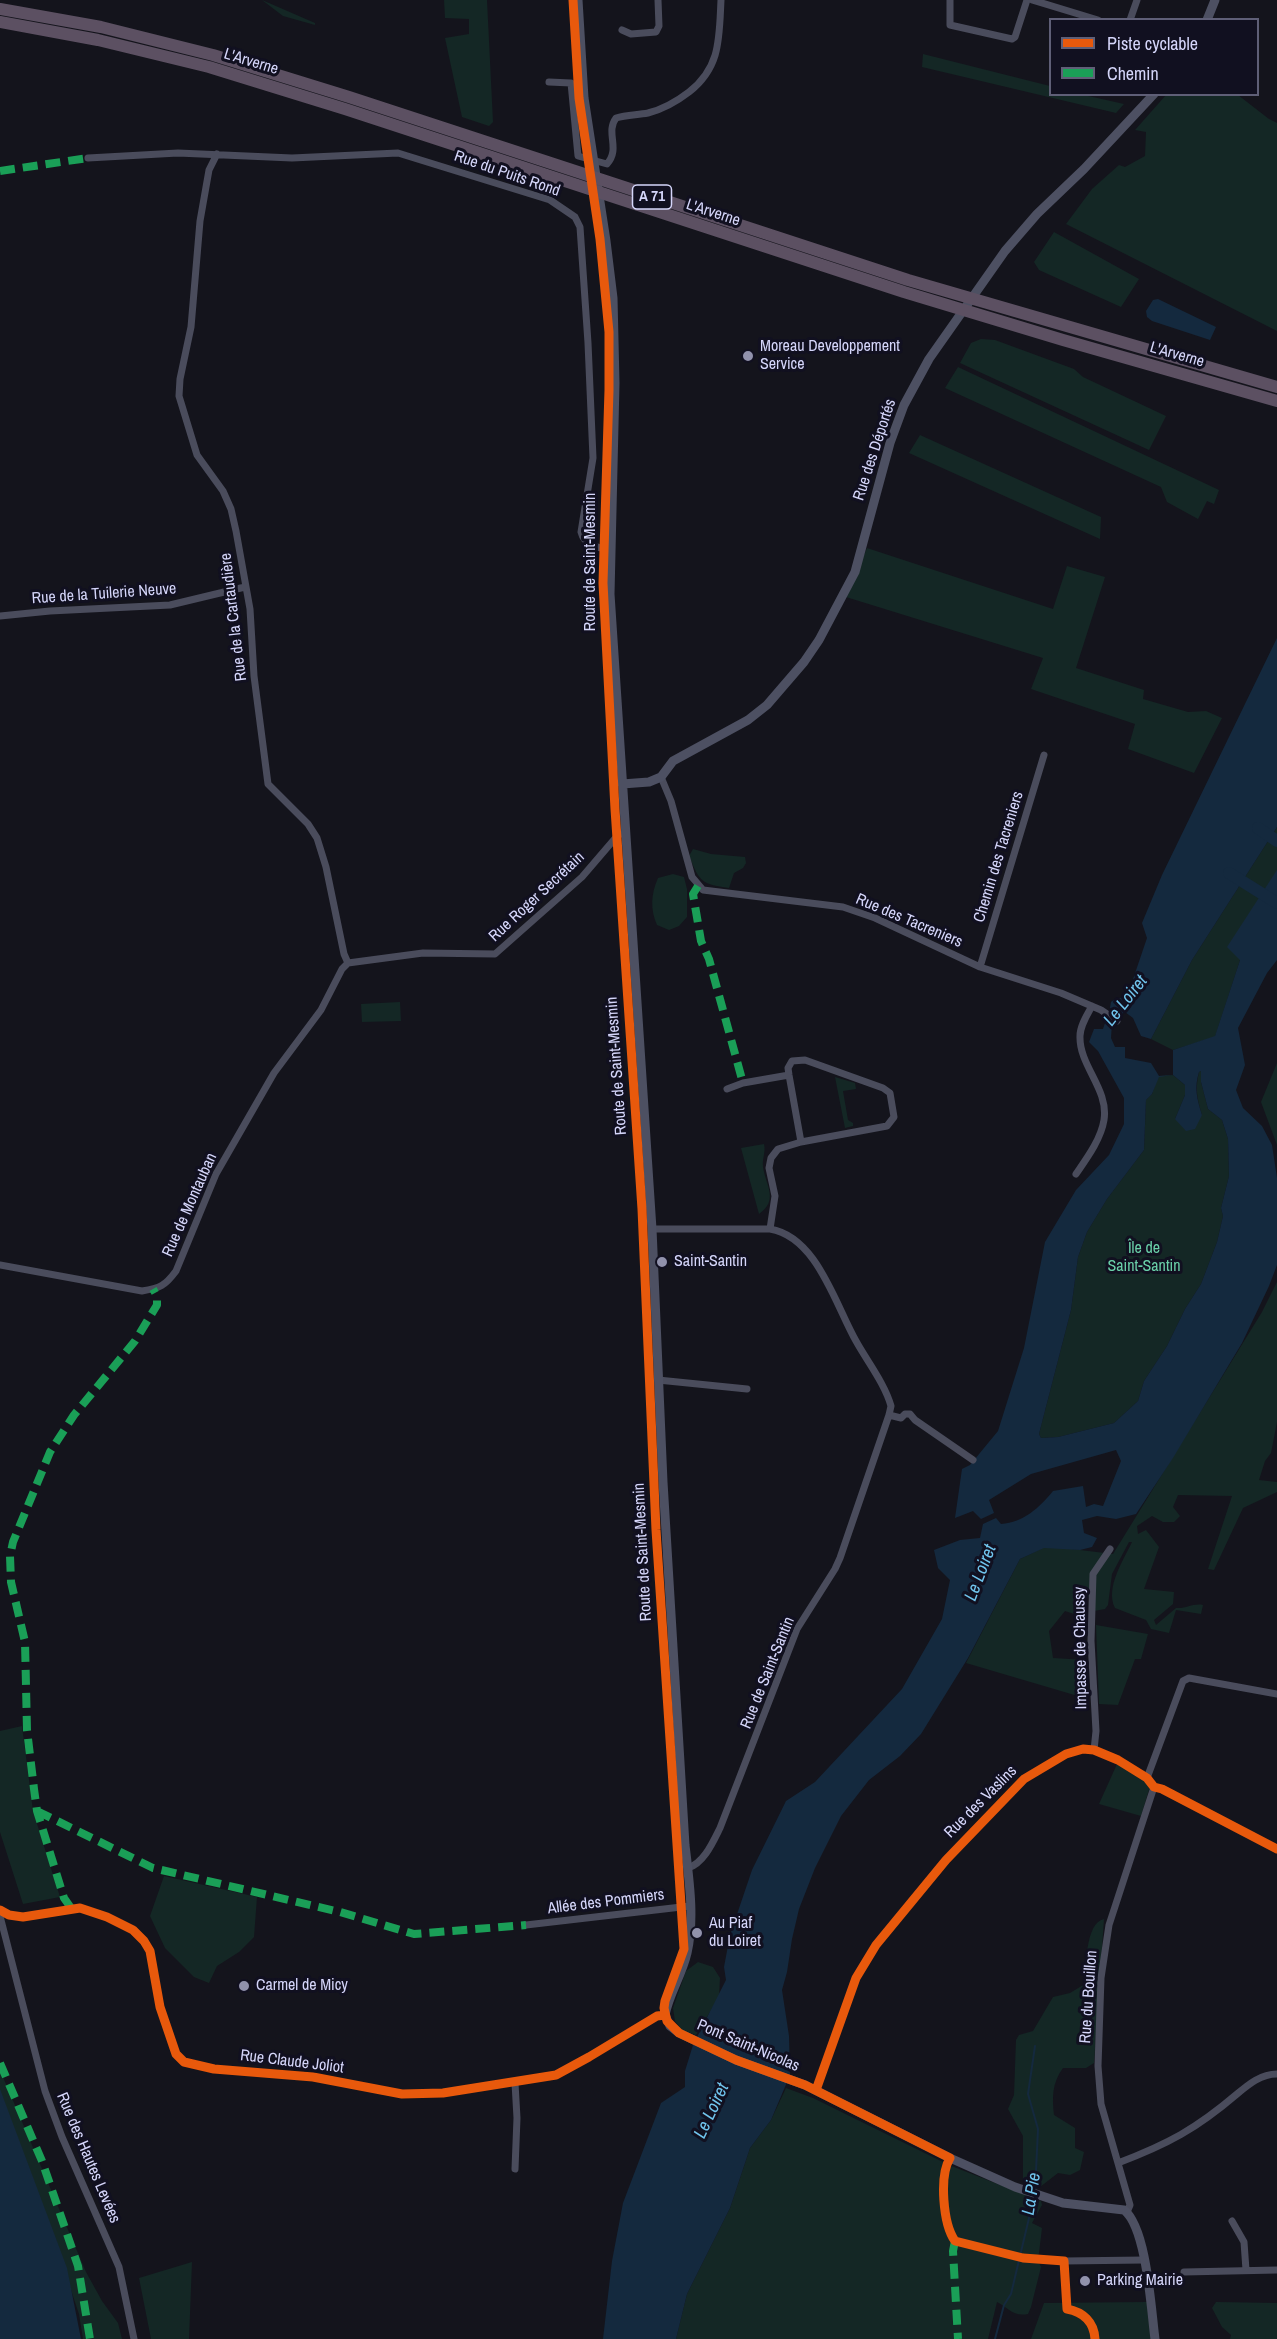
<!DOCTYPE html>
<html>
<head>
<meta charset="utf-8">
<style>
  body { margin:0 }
  #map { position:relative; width:1277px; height:2339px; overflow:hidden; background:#14141c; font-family:"Archivo Narrow",sans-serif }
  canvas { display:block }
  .legend { position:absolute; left:1049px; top:18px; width:210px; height:78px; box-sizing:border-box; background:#111020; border:2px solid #5f5f77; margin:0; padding:8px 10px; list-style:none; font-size:18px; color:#d5d6fa }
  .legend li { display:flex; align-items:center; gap:12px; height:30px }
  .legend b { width:30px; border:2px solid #5f5f77 }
</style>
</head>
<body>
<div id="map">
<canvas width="1277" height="2339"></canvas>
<ul class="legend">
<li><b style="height:8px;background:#e8590c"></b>Piste cyclable</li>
<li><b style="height:8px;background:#1a9f57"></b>Chemin</li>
</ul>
</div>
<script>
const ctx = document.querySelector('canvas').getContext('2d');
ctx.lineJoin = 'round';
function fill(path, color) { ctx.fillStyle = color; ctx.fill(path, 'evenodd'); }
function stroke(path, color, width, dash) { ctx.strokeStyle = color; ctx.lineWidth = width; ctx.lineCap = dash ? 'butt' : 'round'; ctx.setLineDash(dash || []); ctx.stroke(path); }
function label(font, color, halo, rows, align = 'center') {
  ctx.font = font + ' "Archivo Narrow",sans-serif'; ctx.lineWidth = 6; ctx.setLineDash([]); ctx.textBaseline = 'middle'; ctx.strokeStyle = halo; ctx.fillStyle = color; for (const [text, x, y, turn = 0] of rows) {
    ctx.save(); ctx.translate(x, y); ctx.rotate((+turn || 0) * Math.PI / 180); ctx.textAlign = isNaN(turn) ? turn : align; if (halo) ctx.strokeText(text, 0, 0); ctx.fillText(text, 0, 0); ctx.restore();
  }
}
const green = new Path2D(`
  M262,0l53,23v2l-32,-9z
  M444,0h43l6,122 -4,4 -27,-9 -17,-79 24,-4v-15l-24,-1z
  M923,54l127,32v8l34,1 40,9 -8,9 -194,-46z
  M1166,95h72l31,24 8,4v208l-211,-107 26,-35 27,-24 6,2 20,-11 1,-24 -11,-2z
  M1054,232l85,47 -18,28 -82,-37 -5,-8z
  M981,339l14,1 79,29 9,8 83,39 -17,34 -189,-87 11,-20z
  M958,367l261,123 -5,14 -7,-3 -9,18 -31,-17 -6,-15 -216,-99z
  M920,435l181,82 -1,22 -191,-86z
  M867,548l186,61 14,-43 38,11 -29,91 68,22 -1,9 45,13 18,-1 16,7 -28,55 -66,-24 7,-25 -104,-35 12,-31 -197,-61z
  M1277,827v44l-37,89 -25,77 -42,13 -22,-11 41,-79z
  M693,849l18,5 34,3 1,6 -3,5 -9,5 -5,15c-28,-4 -29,-6 -40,-32z
  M673,874l11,3 3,12v28l-8,9 -10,4 -12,-5c-7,-16 -6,-31 1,-47z
  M400,1002l1,19 -39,1 -1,-18z
  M1277,1063v82l-16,-43z
  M1201,1071v11l7,27 14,11 6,19 1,37 -8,32 2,8 -6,26 -16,42 -16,25 -18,37 -23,35 -6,20 -24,22 -56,14 -17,1 -2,-4 32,-124 7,-53 9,-25 20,-33 37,-49 2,-50 6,-6 6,-18 15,-1 12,10v10l-10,24 27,-4c-5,-16 -7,-27 -3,-43z
  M835,1077l20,6 1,6 -13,2 5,29 5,3v3l-8,2z
  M764,1144c2,8 -2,14 -1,23 3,19 16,33 -4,47l-18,-66z
  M1277,1282v140l-6,31 -6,8 -6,19 18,2v10l-34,16 -29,62 -6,-1 24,-73 -54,-1 -5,12 7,9 -6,6h-11l-11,-6 -15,10 1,8 8,-4 13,17 -15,42 30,3 -1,12 -19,16 2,5 20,-17c10,1 17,-5 27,-3l-2,9 -25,-4 -7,23 -18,-4 -5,-9 -31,-12c-10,-20 8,-47 17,-66h-3l-17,32 -4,31 -3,4 -11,2 -6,-16 -8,5 -3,15 -12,-4 -16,20 4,27 33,2 2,39 -122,-36 54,-104 27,-13 66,8 149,-242z
  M1096,1625l52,9 -7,25h-6l-17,46 -19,-1z
  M22,1726l11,85 27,86 -37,7 -23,-72v-101z
  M1117,1764l34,19 -10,33 -42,-12z
  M164,1876l93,21 -3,40 -15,15 -22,14 -8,17 -15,-6 -29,-29 -15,-32z
  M1104,1919l-10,144 -8,5h-23c-11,15 -11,29 -9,47l21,13v20l9,4 -4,18 -10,5 -12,-2 -18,14 -12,-3 -5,-6v-42l-15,-27 6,-14 2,-55 3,-5 14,-4 20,-34 17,-4 15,-9c1,-16 0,-61 19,-65z
  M698,1962l15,5 7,11 -1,19 -23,38 -14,-5 -7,-9 -2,-13 13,-37z
  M0,2070l86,202 16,29 16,22 4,16h-39l-4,-25 -13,-39 -66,-155z
  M786,2088l27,10 136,67 92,36 1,4 -10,18 10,5 -4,33 3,6 -10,40 -3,7c-15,3 -19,-6 -31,-12l-9,37h-312l11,-45 43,-86 20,-60 21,-28z
  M192,2262l-3,77h-38l-12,-61z
  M1147,2302l5,37h-121l13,-36z
  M1216,2302l61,1v36h-47l1,-4 -9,-8 -10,-19z`);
const water = new Path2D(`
  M1158,299l58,28 -6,13 -58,-19 -5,-4 -1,-6 7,-11z
  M1277,638v189l-85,133 -41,79 -10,-3 -8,-18 -8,-6 -6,4 -9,-8 1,-6 5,-4h7l6,-7 18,-53 -5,-15 20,-48z
  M1277,870v90l-10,13 -29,55 7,37 -9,25 7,18 19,18 10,19 5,33v87l-8,21 -27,57 -69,115 -37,56 -20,5 -19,-3 -15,4 2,13 13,5 -5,9 -12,3 -36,-2 -24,11 -52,99 -47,76 -21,22 -31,24 -28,36 -26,52 -16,41 -7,30 -5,33 -5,18 7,46 1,39 -19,45 -21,28 -20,60 -43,86 -11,45h-73l9,-78 11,-58 38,-100 24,-16v-16l8,-26 33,-65 -2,-13 6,-32 22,-65 34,-69 29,-19 87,-93 40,-70 8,-39 -12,-12 -4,-18 26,-10 20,-2 3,-14 13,-6 5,6c23,-2 38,-16 52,-33l30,-5 3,21 8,-3 9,2 18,-45 -5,-11 -85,24 -42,26 5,13 -13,6 -8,-8 -18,7 7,-49 8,-4 28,-34 26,-83 21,-106 31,-52 33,-35 15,-31v-26l-26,-47 -9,-9 5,-13h9l2,-6h7l-1,15 4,9h10v11l26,5 8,13 14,-1v-25l42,-14 25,-76 -13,-13zM1201,1071v11l7,27 14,11 6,19 1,37 -8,32 2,8 -6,26 -16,42 -16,25 -18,37 -23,35 -6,20 -24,22 -56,14 -17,1 -2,-4 32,-124 7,-53 9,-25 20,-33 37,-49 2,-50 6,-6 7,-17 14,-2 12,10v10l-10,24 11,12 9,-2 7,-14c-5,-16 -8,-27 -3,-43z
  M0,2089l67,179 14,71h-81z`);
const stream = new Path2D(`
  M1035,2192l3,-63 -10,-35 7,-48
  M995,2339l9,-34 7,-11 23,-97`);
const river = new Path2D(`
  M1258,828l19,13
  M1229,873l48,30`);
const street = new Path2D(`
  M950,0v25l62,14 3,-2 12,-37
  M1032,0l66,20
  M1130,20l7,-20
  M622,30l9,4 25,-2 3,-6 -1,-26
  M549,82l22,1 7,73 29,8c14,-16 -2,-31 9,-46 10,-3 21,-3 32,-5 16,-4 28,-11 41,-21 32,-25 30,-54 32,-92
  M217,154l-8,16 -9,51 -9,106 -11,52 -1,17 18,59 26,36 8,18 5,22 14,78 4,67 14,108 40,40 9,14 9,29 18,87 4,9
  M88,158l90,-5 114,5 106,-5 152,47 25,17 5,10 8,116 5,115 -12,74c3,13 17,17 29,16
  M0,616l50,-5 120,-6 75,-18
  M661,777l10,24 21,76 11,13 140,17 32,11 105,49 81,26 40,17 16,11
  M348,963l75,-10 72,1 87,-77 36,-42 7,-2
  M980,967l64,-212
  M727,1089l16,-6 46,-8
  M1076,1174c11,-16 25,-35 28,-54 5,-31 -25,-54 -24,-84 0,-10 7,-21 12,-30
  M652,1229h118c47,8 65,75 86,112 11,20 29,43 35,65l-2,9 -49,143 -5,11 -38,60 -77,199c-7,14 -16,35 -32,40
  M770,1229l5,-33 -6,-28 2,-10 7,-9 23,-7 86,-16 7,-9 -4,-24 -7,-5 -78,-28 -13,1 -4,7 1,7 12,67
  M0,1265l142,26c18,-3 23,-5 34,-20l40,-97 58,-101 47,-63 21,-41 6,-6
  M658,1380l89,9
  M889,1415l12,3 4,-4h5l5,6 58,40
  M1094,1750l2,-19 -5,-90 2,-67 17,-25
  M1147,1778l36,-97 6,-3 88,16
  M0,1910l9,5 14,2 57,-9 27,9 26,13 11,11 6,10 10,56 16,47 8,8 30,7 99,8 89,17 41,-1 113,-18 33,-18 68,-41 8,-1
  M0,1916l45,175 17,46 57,130 15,72
  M526,1925l164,-19
  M816,2090l40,-112 20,-33 70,-85 78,-81 42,-25 17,-5 11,1 24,10 29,18 7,9 8,2 115,60
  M1118,2163c50,-19 78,-34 119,-69 12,-10 24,-20 40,-20
  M515,2169l2,-51 -2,-35
  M1127,2212l3,-7 -29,-101 -3,-38 3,-88 8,-53 45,-138
  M1232,2221l12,21 2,28
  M1064,2261l80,-1
  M1184,2272l93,-2`);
const secondary = new Path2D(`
  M578,0l6,98 22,143 7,57 2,85 -5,211 42,635 11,253 22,363c4,35 10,73 2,108 -5,22 -18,41 -22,62l5,11 9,7 57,27 69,25 145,73 65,29 48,16 61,7c23,18 27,100 31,129
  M1207,20l8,-20
  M622,784l27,-2 12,-5 12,-16 75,-41 19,-15 37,-43 15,-22 36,-68 35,-129 14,-38 25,-46 76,-108 32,-37 47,-45 70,-75`);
const highway = new Path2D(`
  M0,9l101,18 112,28 136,42 559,183 369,107
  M0,22l98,18 111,27 136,42 559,183 159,48 214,61`);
const quiet = new Path2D(`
  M0,171l88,-13
  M698,886l-5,8 8,47 8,18 34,124
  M37,1811l116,57 187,44 74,22 112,-9
  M71,1908l-7,-10 -27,-87 -3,-22 -7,-59 -2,-88 -14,-60 -1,-26 3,-14 37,-90 24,-37 61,-74 22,-36v-9l-4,-7
  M0,2063l42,98 36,105 12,73
  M955,2241l-2,10 5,88`);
const cycleway = new Path2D(`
  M573,0l6,98 21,141 9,93v58l-6,193 12,226 27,400 14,321 28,419 -19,52 -1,7 3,13 12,12 57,27 69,25 145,73c-11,18 -7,66 5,83l68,17 41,3 3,48c16,3 27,13 28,30
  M0,1910l9,5 14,2 57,-9 27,9 26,13 11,11 6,10 10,56 16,47 8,8 30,7 99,8 89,17 41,-1 113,-18 33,-18 68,-41 8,-1
  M816,2090l40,-112 20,-33 70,-85 78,-81 42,-25 17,-5 11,1 24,10 29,18 7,9 8,2 115,60`);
const markers = [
  [748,356,6,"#9192ac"],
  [662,1262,6,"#9192ac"],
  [697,1933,6,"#9192ac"],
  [244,1986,6,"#9192ac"],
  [1085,2281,6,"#9192ac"]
];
const shields = [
  [652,197,39]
];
const shieldNames = [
  ["A 71",652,197]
];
const streetNames = [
  ["L'Arverne",251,62,17],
  ["Rue du Puits Rond",507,174,19],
  ["L'Arverne",713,213,18],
  ["L'Arverne",1177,355,16],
  ["Rue des Déportés",875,450,-72],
  ["Route de Saint-Mesmin",591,562,-90],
  ["Rue de la Tuilerie Neuve",104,594,-4],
  ["Rue de la Cartaudière",234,617,-97],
  ["Chemin des Tacreniers",999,857,-73],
  ["Rue Roger Secrétain",537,897,-43],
  ["Rue des Tacreniers",909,921,23],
  ["Route de Saint-Mesmin",617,1066,-94],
  ["Rue de Montauban",190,1205,-66],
  ["Route de Saint-Mesmin",643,1552,-93],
  ["Impasse de Chaussy",1081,1648,-91],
  ["Rue de Saint-Santin",768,1673,-68],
  ["Rue des Vaslins",981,1802,-45],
  ["Allée des Pommiers",606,1902,-7],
  ["Rue du Bouillon",1089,1997,-86],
  ["Pont Saint-Nicolas",748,2046,23],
  ["Rue Claude Joliot",292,2062,7],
  ["Rue des Hautes Levées",88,2158,67]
];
const poiNames = [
  ["Moreau Developpement",760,347],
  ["Service",760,365],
  ["Saint-Santin",674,1262],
  ["Au Piaf",709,1924],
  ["du Loiret",709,1942],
  ["Carmel de Micy",256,1986],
  ["Parking Mairie",1097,2281]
];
const parkNames = [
  ["Île de",1144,1249],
  ["Saint-Santin",1144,1267]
];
const waterNames = [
  ["Le Loiret",1126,1001,-52],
  ["Le Loiret",981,1573,-69],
  ["Le Loiret",712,2111,-65],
  ["La Pie",1032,2194,-81]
];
fill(green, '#142725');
fill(water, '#14293e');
stroke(stream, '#14293e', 2);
stroke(river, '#14293e', 12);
stroke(street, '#4a4c5c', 7);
stroke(secondary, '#4d5062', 9);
stroke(highway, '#5c5062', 12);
stroke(quiet, '#1a9f57', 8, [15, 8]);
stroke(cycleway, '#e8590c', 9);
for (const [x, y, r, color] of markers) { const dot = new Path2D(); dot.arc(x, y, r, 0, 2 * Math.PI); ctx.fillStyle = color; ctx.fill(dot); stroke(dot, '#111020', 2); }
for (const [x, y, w] of shields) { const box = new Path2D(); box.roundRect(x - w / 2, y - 12, w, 24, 4.5); ctx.fillStyle = '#111020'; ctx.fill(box); stroke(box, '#d5d6fa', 1.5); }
label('bold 15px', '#d5d6fa', null, shieldNames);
label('16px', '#d5d6fa', '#111020', streetNames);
label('16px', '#d5d6fa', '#111020', poiNames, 'left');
label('16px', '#6ad0a9', '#111020', parkNames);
label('italic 18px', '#70c4ed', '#111020', waterNames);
</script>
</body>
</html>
